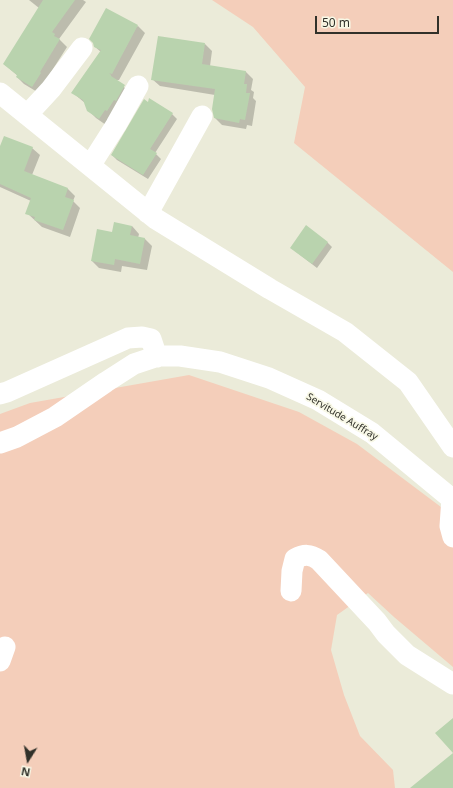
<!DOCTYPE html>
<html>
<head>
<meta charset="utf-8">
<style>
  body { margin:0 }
  #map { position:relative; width:453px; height:788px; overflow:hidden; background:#ebebd9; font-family:"Noto Sans",sans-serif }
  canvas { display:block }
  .north { position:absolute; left:8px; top:740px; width:40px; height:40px; -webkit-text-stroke:3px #f8f8e6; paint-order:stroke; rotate:191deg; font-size:11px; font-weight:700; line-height:16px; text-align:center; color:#31312a }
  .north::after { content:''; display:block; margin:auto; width:14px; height:18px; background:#31312a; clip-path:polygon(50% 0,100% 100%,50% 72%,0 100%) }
  .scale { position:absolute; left:315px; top:16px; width:124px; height:18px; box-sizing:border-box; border:2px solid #31312a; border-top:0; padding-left:5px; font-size:12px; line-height:14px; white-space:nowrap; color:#31312a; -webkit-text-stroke:3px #f8f8e6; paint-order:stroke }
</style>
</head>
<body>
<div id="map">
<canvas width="453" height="788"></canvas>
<div class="north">N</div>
<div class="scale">50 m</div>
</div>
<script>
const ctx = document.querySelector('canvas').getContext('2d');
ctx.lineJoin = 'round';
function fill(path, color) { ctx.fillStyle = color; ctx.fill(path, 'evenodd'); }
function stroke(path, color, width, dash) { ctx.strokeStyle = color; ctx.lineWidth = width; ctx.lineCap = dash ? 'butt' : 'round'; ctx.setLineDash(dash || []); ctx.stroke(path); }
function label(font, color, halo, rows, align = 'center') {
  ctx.font = font + ' "Noto Sans",sans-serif'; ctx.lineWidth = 3.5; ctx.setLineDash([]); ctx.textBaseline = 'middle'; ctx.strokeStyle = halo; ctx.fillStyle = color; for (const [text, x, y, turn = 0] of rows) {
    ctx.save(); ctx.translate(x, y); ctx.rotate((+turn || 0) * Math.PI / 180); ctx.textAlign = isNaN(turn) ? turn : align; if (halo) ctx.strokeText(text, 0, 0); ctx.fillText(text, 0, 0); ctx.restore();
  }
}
const green = new Path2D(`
  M212,0h241v272l-159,-129 11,-56 -52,-60z
  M189,375l110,37 58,32 96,72v151l-59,-50 -26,-24 -31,22 -6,35 13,45 16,41 33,34 2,18h-395v-374l30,-11z`);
const shadow = new Path2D(`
  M29,0h54l3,2 -27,37 8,8 -21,33 -7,13 -15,-9 -7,-7 1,-1 -14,-12 35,-56z
  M138,26l7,7 -26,47h-4l16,13 -25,32 -10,-7 -8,-8 -3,-7 -12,-10 28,-41 -7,-6z
  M205,44l7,7 -2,15 36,6 7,7 -2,11 3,2 -1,6 3,3 -4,25 -5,-1 -1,4 -24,-4 -8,-8 1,-22 -55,-9 -8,-7z
  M149,100l23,14 5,5 -22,34 6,6 -13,20 -31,-19 -5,-5 37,-52z
  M32,148l8,7 -8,20 36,14 7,7 -2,5 7,7 -10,29 -28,-10 -15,-14 4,-12 -31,-14v-38z
  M132,226l7,8 -1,4 7,1 7,7 -5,24 -25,-4 -1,6 -22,-4 -7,-7z
  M327,242l5,5 -15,21 -26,-20z`);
const building = new Path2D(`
  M43,0h32l-23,32 3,2 -1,2 6,3 -20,33 1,1 -9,14 -16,-10 1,-2 -14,-11z
  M106,8l32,17 -26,49 -3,-1 2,2v1l14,9 -9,16 -2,-1 -7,11 -2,-1 -6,9 -12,-8 -4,-11 -12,-7 30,-43 -7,-3 -1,-4 -4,-4z
  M158,36l47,7 -3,21 44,7 -2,13h3l-1,9h4l-5,27 -5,-1 -1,4 -25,-5 -2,-9 3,-20 -64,-9z
  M149,98l24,15 -23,36 7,4 -14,22 -32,-20 33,-56 4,3z
  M4,136l29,11 -9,24 44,17 -3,9 9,3 -11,30 -29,-10 1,-3 -10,-3 6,-16 -31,-14v-38z
  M114,222l18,4 -2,9 15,3 -5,26 -25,-5 -1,6 -23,-4 6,-32 15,3z
  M306,225l22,17 -16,22 -22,-16z
  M453,718v70h-43l43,-35 -18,-20z`);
const minor = new Path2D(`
  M0,93l156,126 114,70 75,43 63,50 45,65
  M27,115l24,-26 31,-41
  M90,166l26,-41 22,-39
  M148,213l54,-97
  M0,394l7,-2 121,-54 14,-1 9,2 6,18
  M0,443l17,-6 38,-20 51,-35 28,-18 24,-8h22l40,6 49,16 49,22 54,33 81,67
  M452,498l-2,28 3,11
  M291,591l1,-20 3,-12c9,-5 15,-5 24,1l58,62 9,12 21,21 46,29
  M0,661l5,-14`);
const streetNames = [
  ["Servitude Auffray",342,417,31]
];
fill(green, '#f4ceba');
fill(shadow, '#0003');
fill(building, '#b9d3ae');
stroke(minor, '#fff', 21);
label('10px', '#31312a', '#f8f8e6', streetNames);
</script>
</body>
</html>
